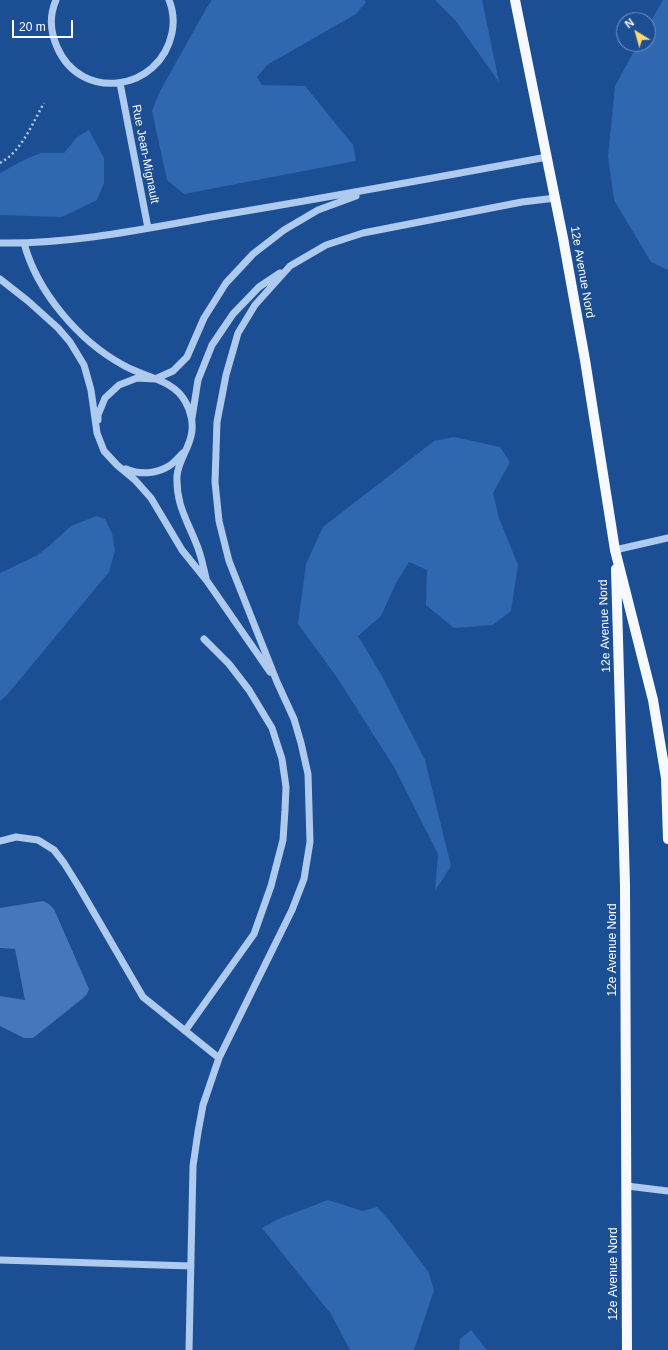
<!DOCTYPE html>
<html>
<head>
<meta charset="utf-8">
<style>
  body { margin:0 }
  #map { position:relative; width:668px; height:1350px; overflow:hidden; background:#1c4e94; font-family:Helvetica,sans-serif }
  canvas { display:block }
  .north { position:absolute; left:616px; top:12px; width:40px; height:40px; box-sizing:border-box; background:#1c4e94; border:1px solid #7795bf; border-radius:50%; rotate:323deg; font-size:11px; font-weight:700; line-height:16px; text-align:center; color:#fff }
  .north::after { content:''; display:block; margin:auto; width:14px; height:18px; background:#ffd86c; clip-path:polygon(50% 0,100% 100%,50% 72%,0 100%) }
  .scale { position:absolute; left:12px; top:20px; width:61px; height:18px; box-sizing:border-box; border:2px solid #fff; border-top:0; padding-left:5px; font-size:12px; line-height:14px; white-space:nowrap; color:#fff; -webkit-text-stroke:3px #1c4e94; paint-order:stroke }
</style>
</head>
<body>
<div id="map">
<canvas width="668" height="1350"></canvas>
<div class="north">N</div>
<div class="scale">20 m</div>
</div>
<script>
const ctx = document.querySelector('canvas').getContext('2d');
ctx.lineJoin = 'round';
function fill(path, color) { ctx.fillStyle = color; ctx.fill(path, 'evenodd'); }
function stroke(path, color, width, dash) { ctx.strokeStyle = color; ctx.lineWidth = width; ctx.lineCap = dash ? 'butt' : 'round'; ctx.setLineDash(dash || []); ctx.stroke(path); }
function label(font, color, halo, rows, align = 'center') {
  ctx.font = font + ' Helvetica,sans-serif'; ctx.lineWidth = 4; ctx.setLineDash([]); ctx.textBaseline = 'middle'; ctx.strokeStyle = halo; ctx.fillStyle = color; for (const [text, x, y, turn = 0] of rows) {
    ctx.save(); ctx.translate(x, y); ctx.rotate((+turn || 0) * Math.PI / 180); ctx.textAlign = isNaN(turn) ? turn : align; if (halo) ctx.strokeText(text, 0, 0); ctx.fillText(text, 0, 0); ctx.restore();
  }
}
const green = new Path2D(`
  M212,0h153l1,2 -10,12 -89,51 -10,12 5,8 43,1 48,59 3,16 -172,33 -17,-14 -15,-69 7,-18 48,-86z
  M435,0h47l17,82 -44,-62z
  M663,0h5v270l-17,-8 -37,-62 -6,-43 7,-71 23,-42h10v-18z
  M89,130l15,28v25l-7,17 -35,17 -62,-2v-42l24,-13 17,-7h23l13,-16z
  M454,437l46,10 10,15 -17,31 6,25 19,47 -7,46 -18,14 -39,3 -28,-23 1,-35 -18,-8 -13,21 -15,33 -23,20 24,40 43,84 26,106 -16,25 3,-37 -44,-87 -56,-88 -40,-55 8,-60 17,-37 111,-86z
  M96,516l9,3 7,14 3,17 -6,22 -102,123 -7,6v-128l36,-17 12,-9 23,-21z
  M328,1200l35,11 14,-4 12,13 39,51 6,19 -20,60h-64l-19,-36 -69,-86 16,-9z
  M471,1330l16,20h-28l1,-11z`);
const building = new Path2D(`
  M43,901l6,3 5,5 35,80 -2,5 -5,5 -49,39h-9l-24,-12v-30l25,4 -10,-51 -15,-1v-40z`);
const path = new Path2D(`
  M0,163c22,-12 32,-39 44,-60`);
const minor = new Path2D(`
  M56,0c-7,16 -6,31 1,47 24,56 103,44 115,-14 2,-10 1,-23 -3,-33
  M120,83l28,145
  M0,243c75,1 148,-15 222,-28 109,-18 217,-38 325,-58
  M24,243c13,49 55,98 99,122 20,12 50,14 62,36 6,10 9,24 6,35 -3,14 -13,26 -14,40 -1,28 9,42 19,67 5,11 7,23 10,35
  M0,279l28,22 30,27 12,14 14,23 7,25 6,43 7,18 13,14 18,15 16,18 31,52 25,31 63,91
  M192,418l6,-38 14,-35 21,-31 26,-27 21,-14
  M98,420v-5l7,-17 14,-13 18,-7 18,1 18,-8 14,-14 17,-39 22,-35 27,-29 31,-24 34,-20 38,-14
  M126,469c14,6 30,5 43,-3 5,-3 10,-9 14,-13
  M615,550l53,-12
  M0,841l16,-4 22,3 16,10 10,13 15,24 64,110 76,61
  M185,1031l69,-97 17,-48 12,-46 2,-30 1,-23 -4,-28 -10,-31 -23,-38 -20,-26 -25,-25
  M627,1186l41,5
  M0,1260l191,6
  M189,1350l4,-184 5,-34 5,-27 16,-47 73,-148 12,-31 6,-37 -2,-68 -7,-31 -7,-24 -17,-37 -48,-121 -10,-40 -4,-39 2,-60 9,-47 12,-42 17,-28 35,-39 36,-21 37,-12 159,-31 34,-4`);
const major = new Path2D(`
  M515,0l48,238 22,122 30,190 38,150 13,78 2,61
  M616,569l9,316 2,465`);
const streetNames = [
  ["Rue Jean-Mignault",145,154,79],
  ["12e Avenue Nord",582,272,80],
  ["12e Avenue Nord",605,626,-92],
  ["12e Avenue Nord",613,950,-90],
  ["12e Avenue Nord",614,1274,-90]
];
fill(green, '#3067b1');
fill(building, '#4577ba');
stroke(path, '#aecaef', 2.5, [2, 3]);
stroke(minor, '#aecaef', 7);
stroke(major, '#f6f9ff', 10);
label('12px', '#fff', '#1c4e94', streetNames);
</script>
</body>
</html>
